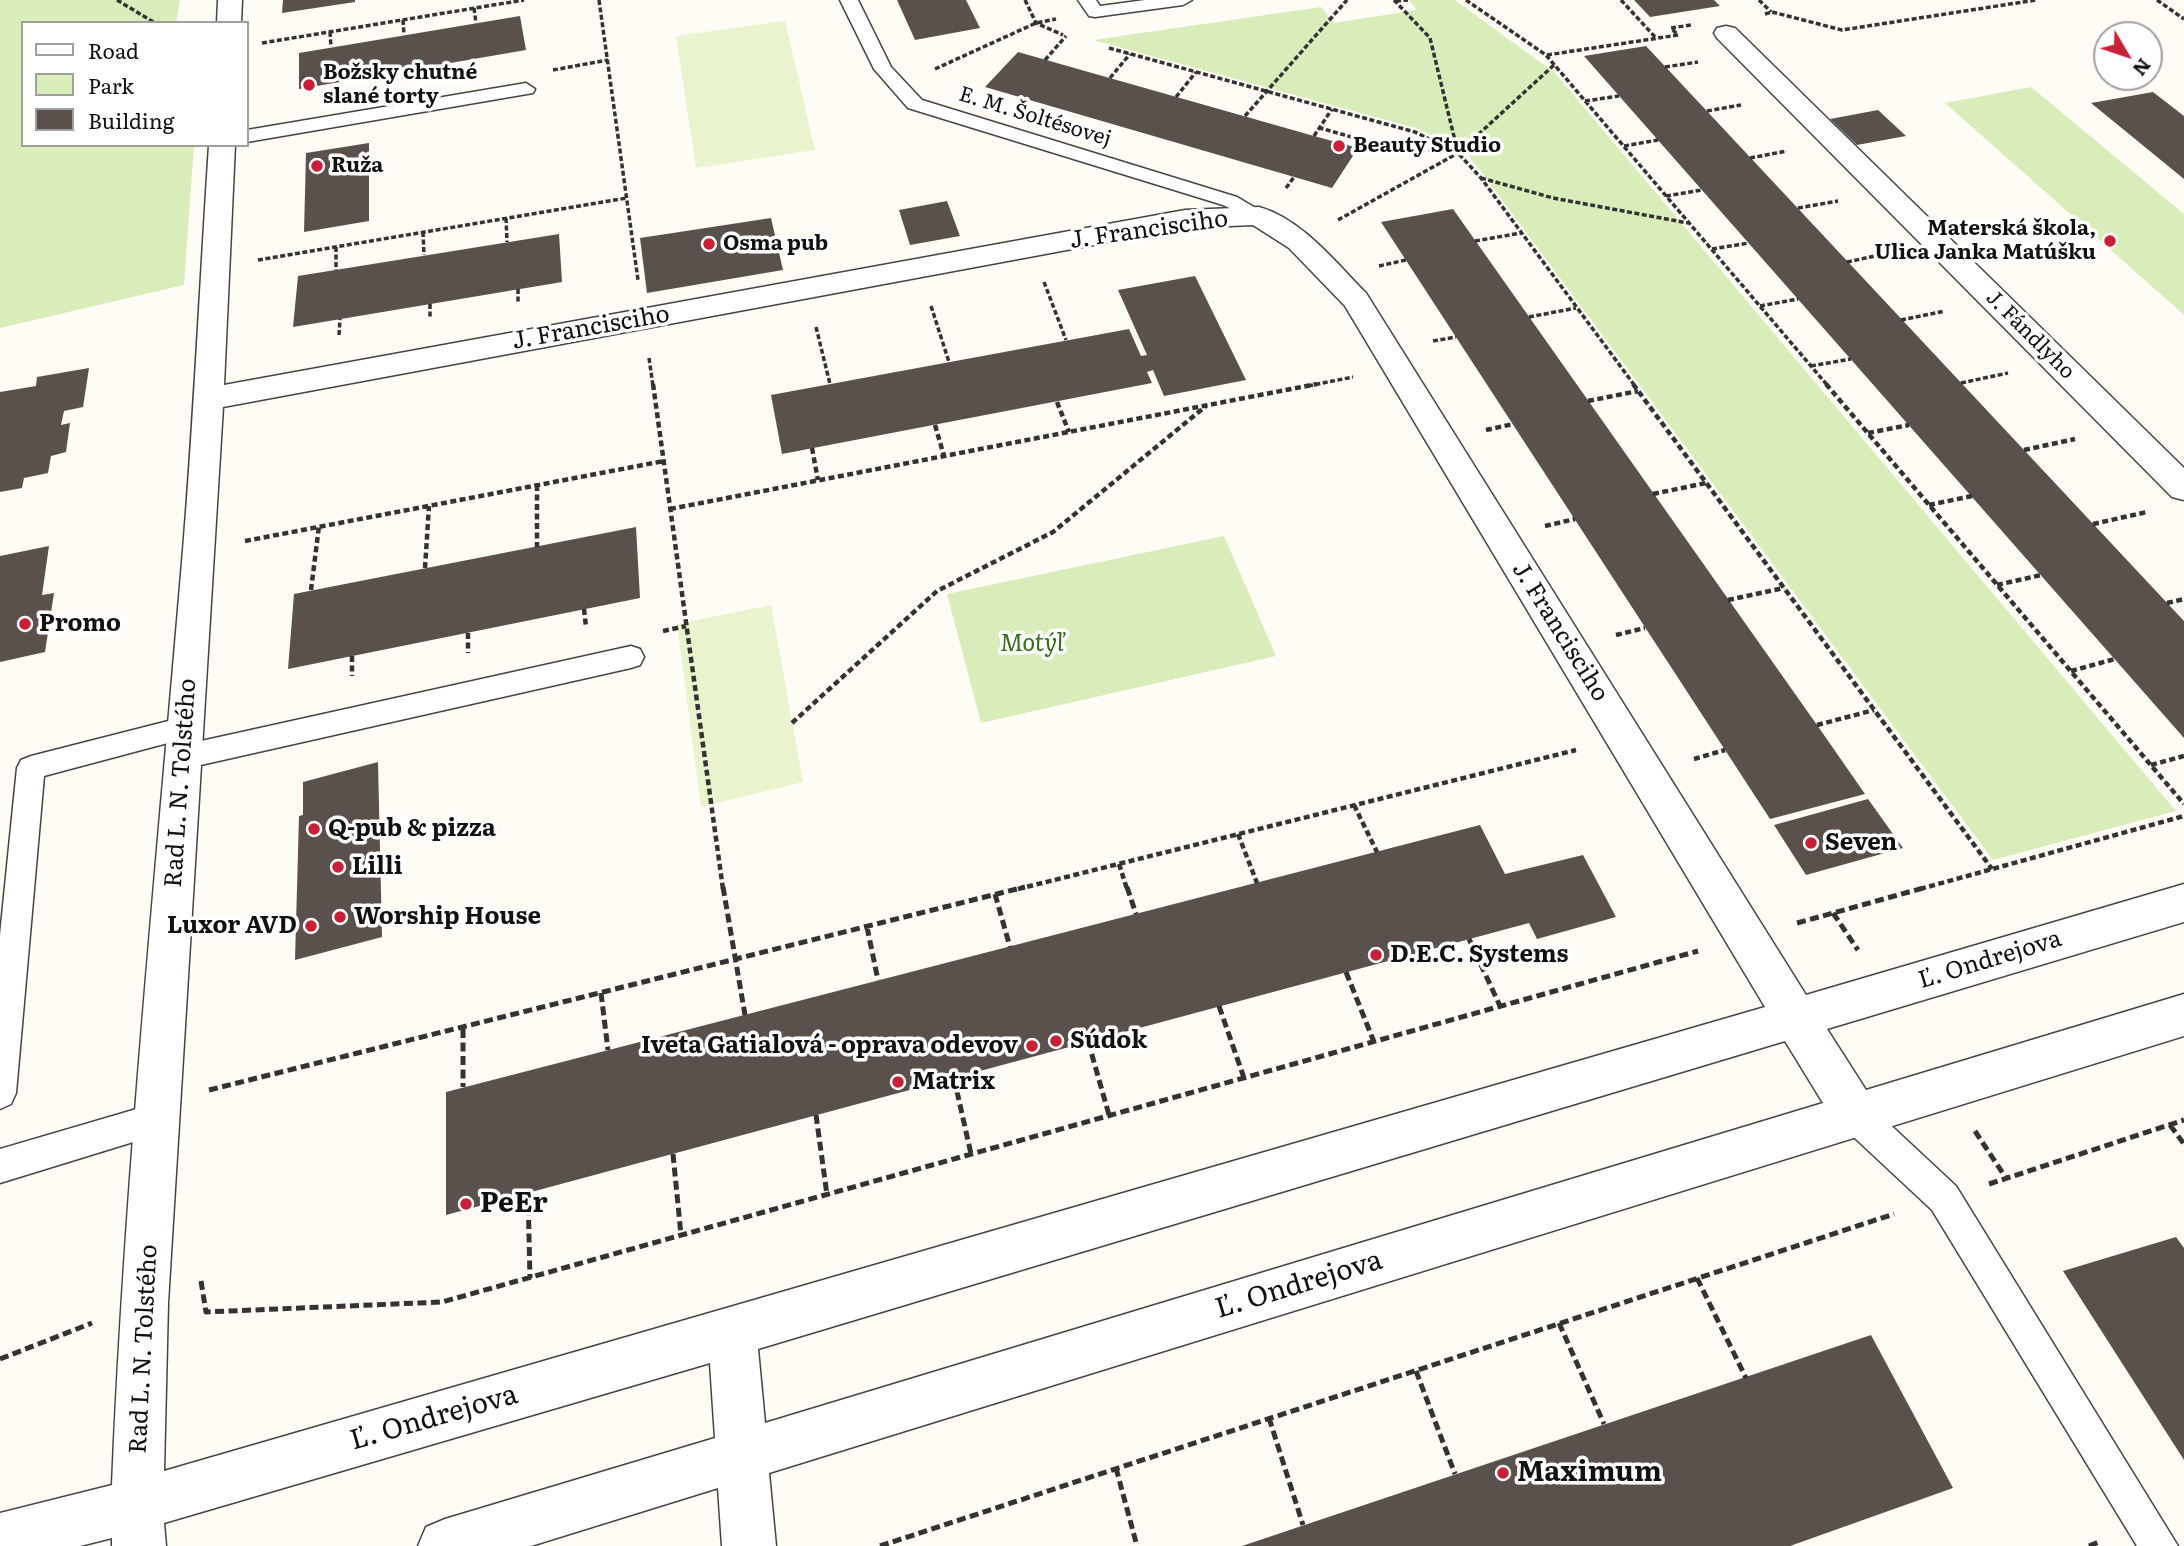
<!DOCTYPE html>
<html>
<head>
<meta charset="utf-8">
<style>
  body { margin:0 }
  #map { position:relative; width:2184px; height:1546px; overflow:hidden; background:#fffcf5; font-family:Literata,serif }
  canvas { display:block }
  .legend { position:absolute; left:21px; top:21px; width:228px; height:126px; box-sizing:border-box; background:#fff; border:2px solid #a0a0a0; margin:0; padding:9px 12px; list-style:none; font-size:21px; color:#111 }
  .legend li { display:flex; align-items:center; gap:14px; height:35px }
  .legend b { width:35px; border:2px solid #a0a0a0 }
  .north { position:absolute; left:2093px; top:21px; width:70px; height:70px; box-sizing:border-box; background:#fff; border:2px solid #a0a0a0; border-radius:50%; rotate:129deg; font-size:19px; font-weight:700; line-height:28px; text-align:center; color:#111 }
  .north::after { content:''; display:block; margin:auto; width:24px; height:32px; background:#c92037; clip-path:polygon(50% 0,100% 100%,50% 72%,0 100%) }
</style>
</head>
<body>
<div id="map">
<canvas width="2184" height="1546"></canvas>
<ul class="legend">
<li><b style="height:9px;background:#fff"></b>Road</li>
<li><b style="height:19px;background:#d9edbb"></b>Park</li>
<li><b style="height:19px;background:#5a514c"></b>Building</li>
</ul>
<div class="north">N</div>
</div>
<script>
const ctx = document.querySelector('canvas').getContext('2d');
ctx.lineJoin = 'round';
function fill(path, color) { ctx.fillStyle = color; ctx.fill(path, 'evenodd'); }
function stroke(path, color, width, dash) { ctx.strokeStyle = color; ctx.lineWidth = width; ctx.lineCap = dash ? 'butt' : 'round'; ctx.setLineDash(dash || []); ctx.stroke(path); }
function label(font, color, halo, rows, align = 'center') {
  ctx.font = font + ' Literata,serif'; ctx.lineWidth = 7; ctx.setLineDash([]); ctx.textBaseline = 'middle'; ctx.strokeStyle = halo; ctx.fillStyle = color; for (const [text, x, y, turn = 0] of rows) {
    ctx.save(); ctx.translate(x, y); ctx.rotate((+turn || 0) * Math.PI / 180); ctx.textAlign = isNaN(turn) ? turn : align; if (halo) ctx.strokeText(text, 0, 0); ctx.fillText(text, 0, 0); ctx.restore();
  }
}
const green = new Path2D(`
  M0,0h180l-4,23h-153v122h171l-10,140 -184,43z
  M1409,0h46l100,73 621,738 -183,49 -526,-707 -48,-24 -326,-89 228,-33 13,16 83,-13z
  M2031,87l153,127v101l-239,-212z
  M1224,536l52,120 -295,67 -34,-129z`);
const pitch = new Path2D(`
  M785,21l30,129 -119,18 -20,-132z
  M771,605l32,177 -102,25 -24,-183z`);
const building = new Path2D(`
  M283,0h72v2l-73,11z
  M897,0h69l14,28 -65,12z
  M1634,0h80l6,6 -70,11z
  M520,16l6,34 -227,39v-36z
  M1646,46l538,575v117l-600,-682z
  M1018,52l296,84 44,12 -26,40 -347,-101z
  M2153,92l31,24v63l-93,-76z
  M1878,110l28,26 -49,9 -27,-26z
  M369,143v78l-65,11 2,-79z
  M947,201l13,35 -50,9 -11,-35z
  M1453,209l364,516 48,69 -95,25 -389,-597z
  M771,218l12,52 -136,23 -7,-55z
  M559,234l3,48 -269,45 5,-51z
  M1195,276l51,104 -82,16 -11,-26 -6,2 5,11 -370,71 -11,-59 358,-66 12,27 6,-1 -29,-65z
  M89,368l-6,39 -19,4 -3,14 9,-2 -4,29 -15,4 -3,17 -24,5 -2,10 -22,4v-100l36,-6 1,-9z
  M636,527l4,71 -352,71 6,-75z
  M49,546l-7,49 12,-2 -9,59 -45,10v-106z
  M378,762l4,175 -87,23 4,-144 4,-1v-33z
  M1868,799l35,49 -97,27 -32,-50z
  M1480,825l25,49 78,-19 33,62 -79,22 -8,-16 -1083,292v-123z
  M2176,1237l8,11v212l-121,-189z
  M1871,1335l82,153 -163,58h-548z`);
const pathFar2 = new Path2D(`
  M117,0l38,23
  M599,0l39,280
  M1025,0l11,23 27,12
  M1394,0l36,38 28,115 23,25 154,208
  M1466,0l80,55 282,331
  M1621,0l35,38
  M1759,0l12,12
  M2157,0l27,19
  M1396,1l12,-1
  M474,8l2,15
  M1765,14l7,-2 70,18 194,-30
  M403,20l1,15
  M330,32l1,15
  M262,43l262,-43
  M1109,48l306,84 43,21 -75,-7 -63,-18
  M1547,55l131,-20 -7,-7 20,-3
  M1045,60l21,-24
  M1665,67l33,-5
  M935,69l101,-46 20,-4
  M553,70l55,-10
  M1110,78l20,-24
  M1176,97l20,-25
  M1585,101l34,-5
  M1707,111l34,-6
  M1245,116l102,-116
  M1314,136l18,-27
  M1624,146l34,-6
  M1750,158l37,-7
  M1481,178l72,20 135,25
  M1286,188l8,-11
  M1666,196l36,-6
  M1798,208l40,-7
  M506,218l1,24
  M1338,220l120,-67 96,-88
  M423,232l1,23
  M1475,241l46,-8
  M336,247v23
  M1712,249l37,-6
  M258,260l369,-62
  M1847,262l42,-9
  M1379,266l27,-6
  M1044,282l22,58
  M518,289v13
  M430,304v14
  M931,306l18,56
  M1760,306l38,-7
  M1529,317l47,-9
  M1901,320l44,-9
  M816,327l14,57
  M339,335l1,-16
  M1433,341l23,-4
  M649,358l4,28
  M1811,366l40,-7
  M1961,383l47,-10
  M1308,386l45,-9`);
const pathFar1 = new Path2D(`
  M653,384l70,505
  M1633,384l359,485
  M1826,384l358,420
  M1588,401l50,-10
  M1057,402l12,30
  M935,425l9,31
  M1486,430l27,-6
  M1868,433l41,-8
  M812,448l6,32
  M2024,450l51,-11
  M537,485v62
  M1653,494l53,-11
  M1929,505l43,-9
  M670,509l647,-125
  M2093,524l54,-12
  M1545,526l30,-7
  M245,541l419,-80
  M425,568l4,-62
  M1997,585l44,-10
  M311,590l8,-64
  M1728,600l56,-12
  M2167,603l17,-4
  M584,609l2,18
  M663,631l23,-5
  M468,633v20
  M1616,635l29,-7
  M352,656v20
  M2071,671l44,-12
  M792,723l145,-132 116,-59 153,-126
  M1817,725l57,-15
  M1694,759l31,-9
  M2151,765l33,-9
  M1354,805l23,47
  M1238,834l19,49
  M1119,864l8,25
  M1018,889l558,-139
  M1920,889l264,-73`);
const path = new Path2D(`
  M723,887l22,128
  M1127,887l9,27
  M995,894l15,53
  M1833,913l25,37
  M1797,923l130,-36
  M867,927l11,53
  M1469,939l31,67
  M1346,972l28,70
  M601,993l7,57
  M1219,1006l25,72
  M463,1029v58
  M1088,1041l21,74
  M954,1078l17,76
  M209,1090l816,-203
  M816,1115l11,80
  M2170,1125l14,19
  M1975,1131l31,47
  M673,1154l8,81
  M1989,1184l195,-64
  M528,1193l2,85
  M1697,1278l49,100
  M201,1281l5,31 236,-10 1256,-351
  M1559,1323l45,101
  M0,1359l92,-36
  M1416,1371l39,103
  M1269,1418l34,107
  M1116,1468l21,78
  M880,1546l1014,-332
  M2089,1546l10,-4`);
const service = new Path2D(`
  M840,0h18l33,67 31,33 315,97 32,19 -10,6 -36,-17 -315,-97 -34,-39z
  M1078,0h18l4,6 45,-6h47l-9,5 -88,12 -6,-1z
  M526,83l9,6 -2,4 -286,49v-12z
  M631,646l9,3 4,8 -4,8 -9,3 -448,101 -10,-4 -4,-8 4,-8 10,-4z
  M184,717l10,3 4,8 -4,8 -150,40 -28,317 -5,11 -11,5v-174l17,-167 4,-8 10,-4z
  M1855,1099l12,4 89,83 222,360h-41l-205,-336 -89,-83 -4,-12 4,-12z
  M157,1103l12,4 4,12 -4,12 -169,52v-34z`);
const minor = new Path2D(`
  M218,0h24l-1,23h-24z
  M1726,26l9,2 449,440v32l-12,-3 -455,-459 -3,-5 3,-5z
  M209,145h26l-11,240 961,-175 74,-3c43,12 77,56 107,86l440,702 378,-111v38l-357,107 39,61 318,-96v42l-1415,437 7,73h-54l-4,-58 -187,58h-113l8,-19 19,-8 270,-81 -5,-75 -546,160 2,23h-54v-8l-32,8h-80v-33l112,-28c13,-313 45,-624 71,-935 11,-135 17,-270 26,-405zM1253,225l36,23 56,58 420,701 -1601,464 4,-168 55,-896 962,-179zM1785,1041l38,62 -1058,320 -7,-74z`);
const markers = [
  [309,85,7,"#c92037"],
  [1339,146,7,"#c92037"],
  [317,166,7,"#c92037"],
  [2110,241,7,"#c92037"],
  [709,244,7,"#c92037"],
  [25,624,7,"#c92037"],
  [314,829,7,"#c92037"],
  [1811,843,7,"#c92037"],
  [338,867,7,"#c92037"],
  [340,917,7,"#c92037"],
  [311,926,7,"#c92037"],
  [1376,955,7,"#c92037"],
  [1056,1041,7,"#c92037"],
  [1032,1046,7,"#c92037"],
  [898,1082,7,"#c92037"],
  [466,1204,7,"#c92037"],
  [1503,1473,7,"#c92037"]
];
const farPoinames = [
  ["Božsky chutné",323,73],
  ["slané torty",323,97],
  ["Beauty Studio",1353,146],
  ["Ruža",331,166],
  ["Materská škola,",2096,229,"right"],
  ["Ulica Janka Matúšku",2096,253,"right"],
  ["Osma pub",723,244]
];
const farStreetnames = [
  ["E. M. Šoltésovej",1035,117,17],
  ["J. Fándlyho",2030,335,45]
];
const streetNames = [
  ["J. Francisciho",1149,230,-8],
  ["J. Francisciho",591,328,-10],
  ["J. Francisciho",1560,632,58],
  ["Rad L. N. Tolstého",181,783,-86],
  ["Ľ. Ondrejova",1990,960,-17],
  ["Rad L. N. Tolstého",144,1349,-87]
];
const poiNames = [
  ["Promo",39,624],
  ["Q-pub & pizza",328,829],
  ["Seven",1825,843],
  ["Lilli",352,867],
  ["Worship House",354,917],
  ["Luxor AVD",297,926,"right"],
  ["D.E.C. Systems",1390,955],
  ["Súdok",1070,1041],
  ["Iveta Gatialová - oprava odevov",1018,1046,"right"],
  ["Matrix",912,1082]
];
const parkNames = [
  ["Motýľ",1033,644]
];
const nearPoinames = [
  ["PeEr",480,1204],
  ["Maximum",1517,1473]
];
const nearStreetnames = [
  ["Ľ. Ondrejova",1299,1285,-17],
  ["Ľ. Ondrejova",434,1418,-16]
];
fill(green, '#d9edbb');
fill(pitch, '#e9f3cd');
fill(building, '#5a514c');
stroke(service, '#444', 3);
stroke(minor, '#444', 3);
stroke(pathFar2, '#333', 3.5, [5, 2.5]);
stroke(pathFar1, '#333', 4.5, [6, 3.5]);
stroke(path, '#333', 5, [9, 4.5]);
fill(service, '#fff');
fill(minor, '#fff');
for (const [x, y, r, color] of markers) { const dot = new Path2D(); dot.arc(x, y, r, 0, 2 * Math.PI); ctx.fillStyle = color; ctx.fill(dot); stroke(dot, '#fff', 2.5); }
label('bold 21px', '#111', '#fff', farPoinames, 'left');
label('21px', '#111', '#fff', farStreetnames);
label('24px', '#111', '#fff', streetNames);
label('bold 24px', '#111', '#fff', poiNames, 'left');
label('italic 24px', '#346d1c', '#fff', parkNames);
label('bold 28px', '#111', '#fff', nearPoinames, 'left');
label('28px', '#111', '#fff', nearStreetnames);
</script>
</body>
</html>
